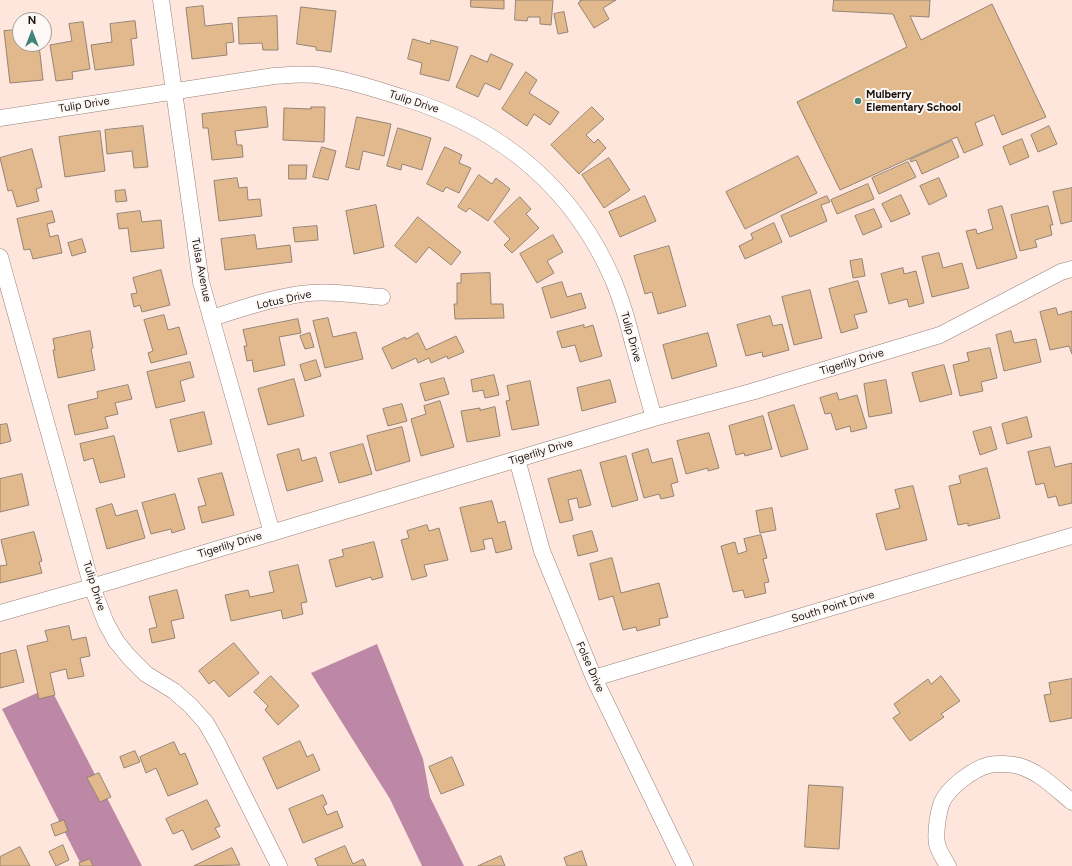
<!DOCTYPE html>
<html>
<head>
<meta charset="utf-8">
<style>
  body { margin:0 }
  #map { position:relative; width:1072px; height:866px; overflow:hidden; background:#ffe6dd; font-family:Figtree,sans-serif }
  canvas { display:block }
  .north { position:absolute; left:12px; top:12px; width:40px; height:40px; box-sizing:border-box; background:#fdf8f6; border:1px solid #a39d9a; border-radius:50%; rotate:0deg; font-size:11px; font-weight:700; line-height:16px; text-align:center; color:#1d1411 }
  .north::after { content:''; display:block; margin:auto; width:14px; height:18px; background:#40857a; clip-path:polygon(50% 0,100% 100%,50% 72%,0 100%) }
</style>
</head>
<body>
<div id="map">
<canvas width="1072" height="866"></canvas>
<div class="north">N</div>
</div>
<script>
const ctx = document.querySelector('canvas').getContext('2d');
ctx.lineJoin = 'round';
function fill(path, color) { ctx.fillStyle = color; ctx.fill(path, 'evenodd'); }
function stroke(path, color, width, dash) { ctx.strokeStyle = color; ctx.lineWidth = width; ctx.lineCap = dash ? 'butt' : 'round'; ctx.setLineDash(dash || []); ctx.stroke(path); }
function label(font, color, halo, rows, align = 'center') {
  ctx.font = font + ' Figtree,sans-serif'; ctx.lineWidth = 4; ctx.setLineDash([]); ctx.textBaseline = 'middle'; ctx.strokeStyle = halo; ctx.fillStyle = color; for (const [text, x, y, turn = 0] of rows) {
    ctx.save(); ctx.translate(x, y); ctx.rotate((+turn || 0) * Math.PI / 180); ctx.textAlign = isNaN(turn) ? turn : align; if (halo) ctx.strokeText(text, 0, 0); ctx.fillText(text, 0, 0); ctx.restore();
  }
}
const water = new Path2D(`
  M377,644l46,115 7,38 34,69h-42l-32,-67 -79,-126z
  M50,687l92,179h-60l-80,-157z`);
const building = new Path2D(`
  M471,0h33v9l-33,-2z
  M516,0h37l-2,25 -11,-1v-7h-12l-1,4 -12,-1z
  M580,0h36l-13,8 6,11 -15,9 -16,-25 3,-2z
  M834,0h96l-1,17 -19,-1 11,24 71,-36 54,113 -44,18 -8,-20 -19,8 8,22 -19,8 -7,-16 -117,53 -43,-88 110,-55 -14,-33 -60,-3z
  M203,6l2,20 27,-3 2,19 -8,1 1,12 -35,4 -6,-51z
  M301,7l35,4 -5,41 -15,-2v-3l-19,-3z
  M564,12l4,20 -10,2 -4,-20z
  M277,16l1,34h-15l-1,-7 -23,1 -1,-26z
  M135,21l2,17 -6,1 3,26 -39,5 -4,-25 21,-3 -2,-18z
  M83,22l7,47 -18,3 1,7 -17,2 -6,-36 22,-4 -3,-17z
  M18,30l2,17 19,-2 4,35 -33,3 -6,-52z
  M413,39l17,5 1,-4 27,7 -9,34 -29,-7 2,-11 -14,-4z
  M491,54l22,10 -13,26 -15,-7 -7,14 -22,-10 15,-32 16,7z
  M526,72l11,8 -8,13 30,19 -9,13 -16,-11 -7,12 -25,-17z
  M266,107l2,20 -33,4 2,14h5l1,12 -31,3 -4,-32h-5l-1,-14z
  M311,107h14l-1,35 -41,-2 1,-32 27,1z
  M592,107l12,12 -18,16 8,8 4,-4 8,9 -27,26 -28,-29z
  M357,117l34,7 -7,32 -21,-5 -4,19 -13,-3z
  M143,126l5,41 -14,1 -2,-17 -25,3 -2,-24z
  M1049,126l8,18 -19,8 -7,-17z
  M398,128l33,10 -9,32 -20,-6 -1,6 -14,-4z
  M100,131l5,40 -40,6 -6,-40z
  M1022,139l7,18 -19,8 -7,-18z
  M952,141l7,16 -37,17 -6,-14 -5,2 -1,-2z
  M322,147l14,4 -8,29 -15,-3z
  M445,147l17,8 -3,8 12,5 -12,25 -13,-6 -3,5 -16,-8z
  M32,149l10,38 -6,2 3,12 -22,6 -5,-17 -4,1 -8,-33z
  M798,156l19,37 -72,36 -19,-37z
  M609,158l21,32 -26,18 -22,-33z
  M908,162l8,15 -37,17 -7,-16z
  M289,165h18l-1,14h-17z
  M479,175l13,9 4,-6 14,11 -22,32 -19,-13 -3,4 -8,-5z
  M237,178l2,10 8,-1 1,13 12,-1 2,17 -43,5 -5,-40z
  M939,178l8,18 -18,9 -9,-19z
  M868,184l6,15 -37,15 -6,-14z
  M1072,188v33l-11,3 -8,-32z
  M125,190l2,11 -11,1 -1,-11z
  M901,195l9,19 -19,8 -9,-18z
  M645,196l11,25 -36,16 -11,-25z
  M827,196l3,6 -9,3 6,16 -37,16 -9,-21z
  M520,197l11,12 -5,5 13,14 -27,25 -8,-8 6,-6 -16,-17z
  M376,205l8,42 -30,7 -8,-43z
  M1002,206l15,52 -40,11 -11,-38 10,-2 1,5 16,-5 -5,-19z
  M1048,206l5,19h-3l2,10 -17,5 2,7 -17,4 -9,-36z
  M874,209l8,18 -19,8 -8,-19z
  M52,211l3,11 -8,2 3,13 8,-2 4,18 -29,6 -3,-10 -6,1 -7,-31z
  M140,211l2,11 19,-2 3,28 -33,4 -3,-24 -9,1 -2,-15z
  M418,217l43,35 -10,13 -22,-18 -13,16 -21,-17z
  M774,223l8,19 -37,17 -6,-13 14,-7 -2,-5z
  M317,226l1,14 -23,2 -2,-14z
  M255,235l2,14 33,-4 2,17 -67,8 -4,-31z
  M553,235l10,17 -16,9 7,12 -17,10 -17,-29z
  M82,239l4,13 -14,4 -4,-13z
  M669,246l17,60 -28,8 -6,-22 -7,2 -11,-38z
  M939,253l4,15 19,-5 7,25 -37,9 -10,-40z
  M862,259l3,17 -12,2 -3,-17z
  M903,268l1,6 12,-3 8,32 -15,4 -2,-8 -18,5 -8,-30z
  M161,270l9,35 -28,7 -2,-7 -6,2 -3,-13 6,-1 -4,-15z
  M490,273l1,31h12l1,14 -49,1 -1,-15h3v-21h4v-9z
  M858,281l9,31 -13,3 4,13 -17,5 -12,-44z
  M562,282l5,15 14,-4 5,15 -35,10 -9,-30z
  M810,290l12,48 -28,7 -12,-48z
  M1056,308l2,7 14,-4v43l-3,-8 -19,4 -10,-38z
  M164,315l4,15 11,-3 8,27 -36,9 -3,-10 5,-2 -9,-31z
  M770,316l3,10 9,-2 7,26 -26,7 -1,-5 -16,4 -9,-31z
  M328,318l5,19 23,-5 7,27 -38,9 -12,-47z
  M298,319l3,14 -22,4 6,28 -31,7 -2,-12 -5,1 -3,-15h3l-4,-16z
  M584,325v3l9,-3 9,31 -22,6 -5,-17 -13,3 -5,-16z
  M90,331l3,17 -2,1 4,21 -37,8 -5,-28h2l-2,-11z
  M1011,331l3,12 22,-4 5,23 -37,9 -8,-36z
  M310,333l4,14 -9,2 -5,-13z
  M418,333l8,17 30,-14 8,16 -16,7 -1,-3 -16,7 -2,-5 -11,5 -2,-5 -24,11 -10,-21 23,-11 1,2z
  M708,333l9,33 -45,13 -9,-34z
  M990,348l7,30 -16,4 2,9 -23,5 -7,-31 16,-4 -2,-8z
  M316,360l5,16 -16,5 -5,-16z
  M190,362l4,15 -14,4 5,20 -29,7 -9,-36z
  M944,365l8,29 -32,8 -8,-29z
  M494,375l5,20 -14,3 -2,-8 -10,2 -2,-12z
  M444,378l5,16 -24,7 -5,-17z
  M294,379l10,37 -36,9 -10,-36z
  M610,380l6,22 -34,9 -5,-23z
  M886,380l6,33 -23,4 -5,-33z
  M530,381l9,44 -27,5 -6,-29 4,-1 -3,-14z
  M128,385l4,14 -17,4 3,11 -13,3 3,11 -33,7 -7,-30 30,-7 -1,-6z
  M837,393l2,7 18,-5 10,33 -16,4 -1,-6 -14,4 -5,-17 -6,1 -5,-16z
  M440,401l14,46 -33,9 -10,-37 15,-5 -2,-8z
  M402,404l5,17 -19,5 -5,-17z
  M794,405l14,44 -27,8 -13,-44z
  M495,407l5,29 -33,6 -6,-31 19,-3v2z
  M204,412l8,32 -34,8 -8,-32z
  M763,416l9,33 -27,7 -1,-3 -8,2 -7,-29z
  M1027,417l5,20 -25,7 -5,-20z
  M7,424l4,17 -11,3v-19z
  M402,427l8,34 -34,10 -9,-35z
  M991,427l6,22 -17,6 -7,-23z
  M709,433l10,35 -11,3v-3l-22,6 -9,-33z
  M114,436l11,41 -25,6 -7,-25 -9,3 -4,-17z
  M363,444l9,30 -33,9 -9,-30z
  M1050,447l5,20 17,-4v40l-13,3 -3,-10 -8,2 -4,-15 -8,2 -8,-33z
  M299,449l3,12 14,-4 7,24 -36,10 -10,-36z
  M648,449l4,14 20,-5 6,24 -7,2 3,12 -13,3 -2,-5 -15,4 -12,-44z
  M626,456l12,44 -26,7 -12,-44z
  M987,468l13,50 -32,8v-3l-10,2 -9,-39 12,-3 -2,-7z
  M581,470l10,35 -12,3 -2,-10 -9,2 5,20 -13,3 -12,-44z
  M222,473l12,42 -32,8 -4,-16 8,-2 -8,-26z
  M22,474l7,31 -29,7v-33z
  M913,486l14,54 -41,10 -10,-36 24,-6 -5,-18z
  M175,494l10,35 -13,4 -1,-4 -20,5 -9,-31z
  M492,501l6,22 7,-2 7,28 -16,4 -4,-15 -9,2 2,9 -14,3 -11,-44z
  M112,504l4,12 21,-6 8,28 -38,11 -11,-40z
  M772,508l4,22 -16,3 -4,-22z
  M427,525l2,6 10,-3 9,32 -24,5 3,11 -15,4 -11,-40 8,-2 -2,-7z
  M592,531l6,20 -20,5 -5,-20z
  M34,532l8,29 -3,1 3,11 -42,10v-17l7,-1 -6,-25z
  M761,535l6,23 -4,1 6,23 -5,1 2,10 -21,5 -2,-8 -10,2 -12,-46 14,-4 3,12 9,-3 -3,-12z
  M374,542l9,35 -11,3 -1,-3 -35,10 -7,-27 15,-4 -2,-6z
  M612,558l9,35 38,-10 9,34 -9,2 1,6 -23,6 -1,-4 -13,3 -10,-34 -14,4 -9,-36z
  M298,565l9,37 -6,1 2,11 -20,5 -2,-9 -50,11 -6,-26 23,-5 2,7 24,-5 -5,-20z
  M177,590l7,28 -13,3 4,17 -23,5 -3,-14 8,-2 -8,-30z
  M69,626l3,14 14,-3 4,19 -10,2 4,18 -16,3 -2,-10 -16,4 5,22 -16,4 -12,-53 21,-5 -3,-10z
  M234,643l25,30 -30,24 -15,-17 -5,4 -10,-13z
  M16,650l8,32 -24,6v-34z
  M271,676l28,30 -21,19 -13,-15 3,-4 -14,-14z
  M941,676l19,25 -19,13 3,3 -34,24 -17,-23 7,-5 -6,-9 34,-25 3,5z
  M1072,679v39l-22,4 -6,-27 7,-1 -2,-11z
  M300,741l7,16 6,-3 7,16 -43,19 -14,-31z
  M174,742l6,13 5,-2 13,31 -30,12 -12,-28 -10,5 -6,-16z
  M135,751l5,11 -16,6 -4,-11z
  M452,757l12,28 -23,9 -12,-27z
  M99,773l12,24 -11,5 -13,-24z
  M809,785l34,2 -4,62 -34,-2z
  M323,795l4,9 -4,2 4,9 10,-4 6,16 -40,16 -14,-34z
  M207,800l13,26 -5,2 5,9 -28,13 -9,-20 -10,4 -7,-15z
  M64,820l4,11 -13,5 -4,-11z
  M63,845l6,15 -13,6 -7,-14z
  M345,846l8,18 10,-5 3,7h-48l-3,-7z
  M20,847l10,19h-30v-9z
  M232,848l8,17 -46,1z
  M582,851l5,15h-20l-3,-8z
  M501,856l4,10h-27z
  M90,859l3,7h-13l-1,-3z`);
const minor = new Path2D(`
  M161,0l40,282 71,251
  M0,118l274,-42c16,-1 32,-3 48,0 27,4 53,13 79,21 99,30 172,89 213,185 8,20 14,40 19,61 7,25 14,50 21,75
  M0,257l92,330 14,36 10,18 13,16 17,17 28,17 17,15 15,17 12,21 61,122
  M211,318c30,-9 60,-20 90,-24 26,-4 54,1 81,3
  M517,459l25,92 52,127 91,188
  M0,613l85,-24 569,-171 97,-26 189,-57 121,-63 11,-3
  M594,678l478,-142
  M948,866c-4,-7 -9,-14 -11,-22 -2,-11 1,-31 5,-42 7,-15 31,-33 47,-37 9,-2 22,-1 30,1 21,6 37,23 53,36`);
const markers = [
  [858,101,4,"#40857a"]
];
const poiNames = [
  ["Mulberry",866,95],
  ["Elementary School",866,108]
];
const streetNames = [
  ["Tulip Drive",414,102,18],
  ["Tulip Drive",84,105,-9],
  ["Tulsa Avenue",201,270,79],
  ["Lotus Drive",284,300,-12],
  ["Tulip Drive",631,337,74],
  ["Tigerlily Drive",852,362,-17],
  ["Tigerlily Drive",541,452,-17],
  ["Tigerlily Drive",230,545,-17],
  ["Tulip Drive",94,586,72],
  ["South Point Drive",833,607,-17],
  ["Folse Drive",590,667,66]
];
fill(water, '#bd88a5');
fill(building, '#e1b98c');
stroke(building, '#938474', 1);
stroke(minor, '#968078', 17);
stroke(minor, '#fff', 16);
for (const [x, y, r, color] of markers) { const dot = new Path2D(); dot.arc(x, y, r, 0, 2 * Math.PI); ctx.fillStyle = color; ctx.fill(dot); stroke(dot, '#fdf8f6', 1.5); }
label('bold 11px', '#1d1411', '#fdf8f6', poiNames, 'left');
label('11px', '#1d1411', '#fdf8f6', streetNames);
</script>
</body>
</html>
